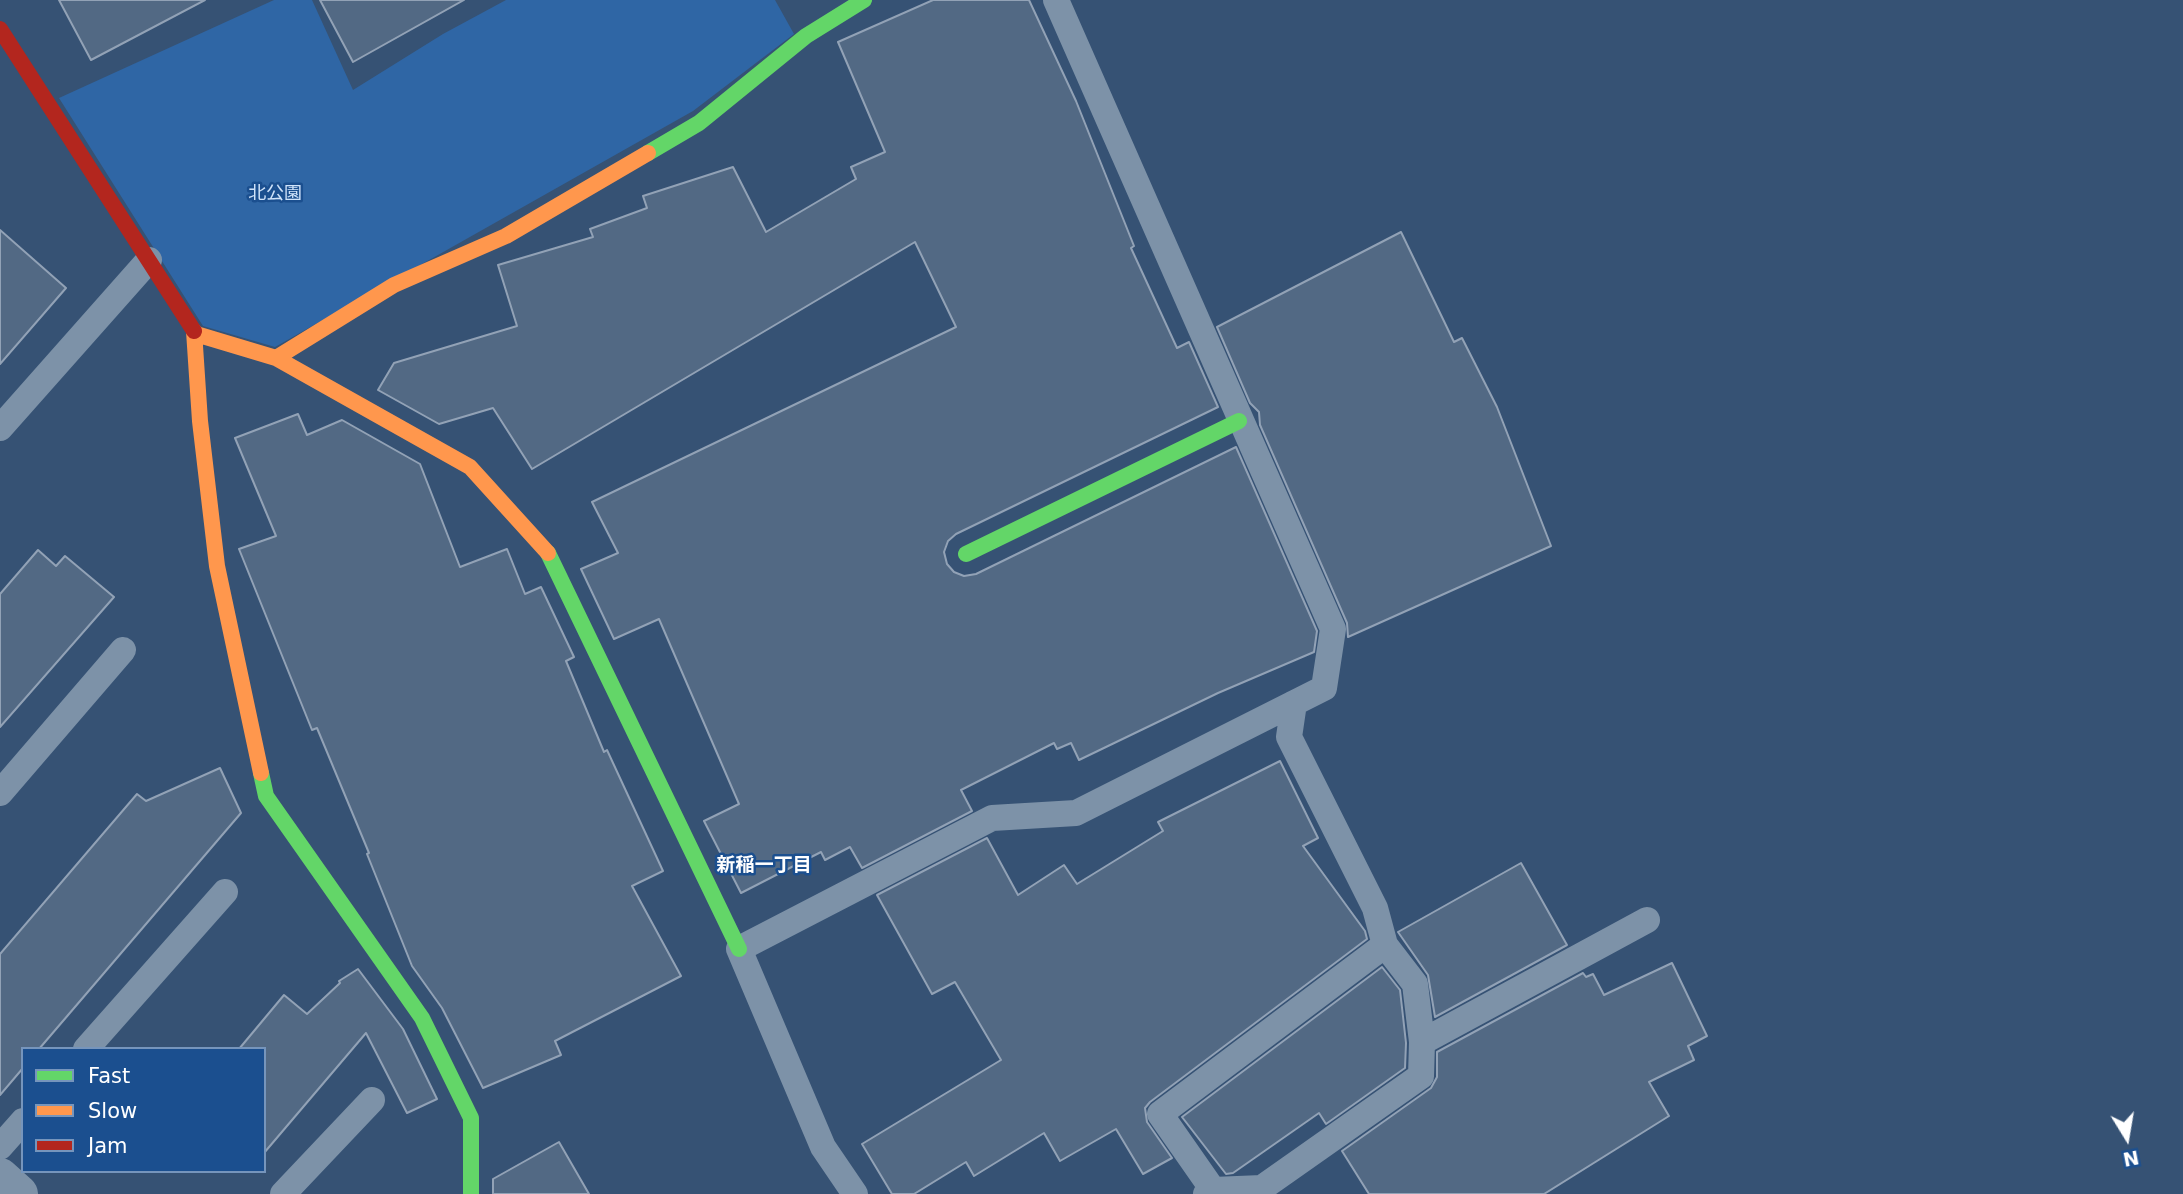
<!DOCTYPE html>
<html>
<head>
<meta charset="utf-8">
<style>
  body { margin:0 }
  #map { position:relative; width:2183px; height:1194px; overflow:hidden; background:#365274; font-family:"DejaVu Sans",sans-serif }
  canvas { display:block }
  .legend { position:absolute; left:21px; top:1047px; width:245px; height:126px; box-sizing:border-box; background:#1b4f8f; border:2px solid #7695bc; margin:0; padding:9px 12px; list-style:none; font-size:21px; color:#fff }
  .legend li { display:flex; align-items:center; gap:14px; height:35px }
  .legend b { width:35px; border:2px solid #7695bc }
  .north { position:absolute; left:2092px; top:1103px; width:70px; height:70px; -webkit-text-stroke:5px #1b4f8f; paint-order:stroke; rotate:169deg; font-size:19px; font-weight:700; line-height:28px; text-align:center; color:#fff }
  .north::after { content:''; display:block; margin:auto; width:24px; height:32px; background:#fff; clip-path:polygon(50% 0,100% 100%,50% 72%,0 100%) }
</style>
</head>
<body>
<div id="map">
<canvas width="2183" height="1194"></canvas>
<ul class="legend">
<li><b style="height:9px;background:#63d668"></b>Fast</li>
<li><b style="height:9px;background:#ff974d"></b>Slow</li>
<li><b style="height:9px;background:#b3261e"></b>Jam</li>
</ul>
<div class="north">N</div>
</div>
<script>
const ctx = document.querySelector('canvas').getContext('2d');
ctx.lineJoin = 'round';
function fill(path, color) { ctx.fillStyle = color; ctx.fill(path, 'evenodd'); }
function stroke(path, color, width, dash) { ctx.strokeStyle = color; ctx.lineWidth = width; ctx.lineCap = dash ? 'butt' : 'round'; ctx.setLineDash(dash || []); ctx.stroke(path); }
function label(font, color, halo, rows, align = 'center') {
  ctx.font = font + ' "DejaVu Sans","Noto Sans JP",sans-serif'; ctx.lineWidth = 5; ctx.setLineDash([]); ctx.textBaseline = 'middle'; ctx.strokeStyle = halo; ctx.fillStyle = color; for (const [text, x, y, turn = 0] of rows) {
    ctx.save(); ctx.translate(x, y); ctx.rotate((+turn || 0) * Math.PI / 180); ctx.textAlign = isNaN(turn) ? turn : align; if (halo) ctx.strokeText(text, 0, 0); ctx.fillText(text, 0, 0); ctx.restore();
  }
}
const green = new Path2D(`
  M274,0h38l41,90 90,-56 63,-34h269l19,34 -101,77 -418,236 -72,-21 -144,-228z`);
const building = new Path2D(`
  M59,0h146l-114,60z
  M320,0h144l-111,62z
  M933,0h96l47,101 58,145 -3,2 46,100 12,-6 29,65 -262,127 -8,7 -4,11 3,12 7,8 10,4 12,-2 260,-127 81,184 -3,21 -96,41 -139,67 -8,-17 -14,6 -3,-6 -93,47 11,21 -110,57 -12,-21 -25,13 -4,-8 -80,41 -37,-72 35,-17 -80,-185 -45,20 -33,-70 37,-16 -26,-51 364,-175 -41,-85 -383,227 -39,-61 -54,16 -61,-34 16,-27 123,-37 -19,-61 95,-28 -3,-8 57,-21 -4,-12 90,-29 33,65 90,-53 -5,-12 34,-15 -47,-110z
  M0,230l66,58 -66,76z
  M1401,232l53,110 8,-4 35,69 54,139 -203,91 -1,-14 -87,-198 -1,-13 -9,-9 -33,-76z
  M298,414l9,21 35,-15 78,44 40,103 47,-18 18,45 16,-7 33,70 -8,4 38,91 3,-2 56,121 -31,15 49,90 -126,65 6,14 -78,33 -41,-80 -30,-42 -45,-112 2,-1 -52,-125 -5,2 -73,-181 37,-13 -41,-98z
  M38,550l18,16 9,-10 49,41 -114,130v-133z
  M1280,761l38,77 -15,8 62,85 2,8 -217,163 -5,6 2,14 25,36 -29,16 -27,-45 -56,32 -16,-28 -70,43 -8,-14 -52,32h-22l-30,-50 139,-84 -46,-78 -23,12 -55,-99 110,-57 31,57 46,-30 13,19 86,-53 -5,-9z
  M220,768l21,45 -202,236h-16v19l-23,27v-141l137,-160 9,7z
  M1521,863l46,82 -132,72 -7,-42 -30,-43z
  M1672,963l35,73 -19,10 6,14 -45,22 20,34 -125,78h-175l-27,-43 89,-63 6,-11v-25l146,-79 3,4 7,-3 11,21z
  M1382,967l18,23 6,53 -1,25 -79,56 -7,-11 -86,60 -7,1 -44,-57z
  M358,969l45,60 34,70 -30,14 -41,-80 -102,120v-104h-25l45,-54 23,19 33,-31 -1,-2z
  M559,1142l30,52h-96v-15z`);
const lane = new Path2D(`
  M0,428l149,-168
  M1294,703l-5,34 86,171 10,37
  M0,793l123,-143
  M1422,1042l225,-122
  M86,1049l139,-157
  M0,1147l23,-26
  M283,1194l89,-94
  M855,1194l-32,-47 -84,-198 253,-131 84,-5 248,-125 9,-59 -277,-629
  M1206,1194l7,-4 49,-2 159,-112 1,-34 -7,-58 -30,-39 -225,169 53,76`);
const street = new Path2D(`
  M0,1177l19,17`);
const fast = new Path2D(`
  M648,153l51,-30 107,-87 58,-36
  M548,553l191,396
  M966,554l273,-133
  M261,773l5,23 156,222 49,100v76`);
const slow = new Path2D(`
  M194,331l6,90 17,145 44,207
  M196,334l80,24 194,109 78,86
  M276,358l118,-73 112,-49 142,-83`);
const jam = new Path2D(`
  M0,29l194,302`);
const parkNames = [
  ["北公園",275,194]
];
const neighbourhoodNames = [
  ["新稲一丁目",764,866]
];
fill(green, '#2f66a5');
fill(building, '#526984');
stroke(building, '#92a2b6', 2);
stroke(lane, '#7d92a8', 26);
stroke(street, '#7d92a8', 38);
stroke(fast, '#63d668', 16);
stroke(slow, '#ff974d', 16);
stroke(jam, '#b3261e', 16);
label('18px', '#cfe3fa', '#1b4f8f', parkNames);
label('bold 19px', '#fff', '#1b4f8f', neighbourhoodNames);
</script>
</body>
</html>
